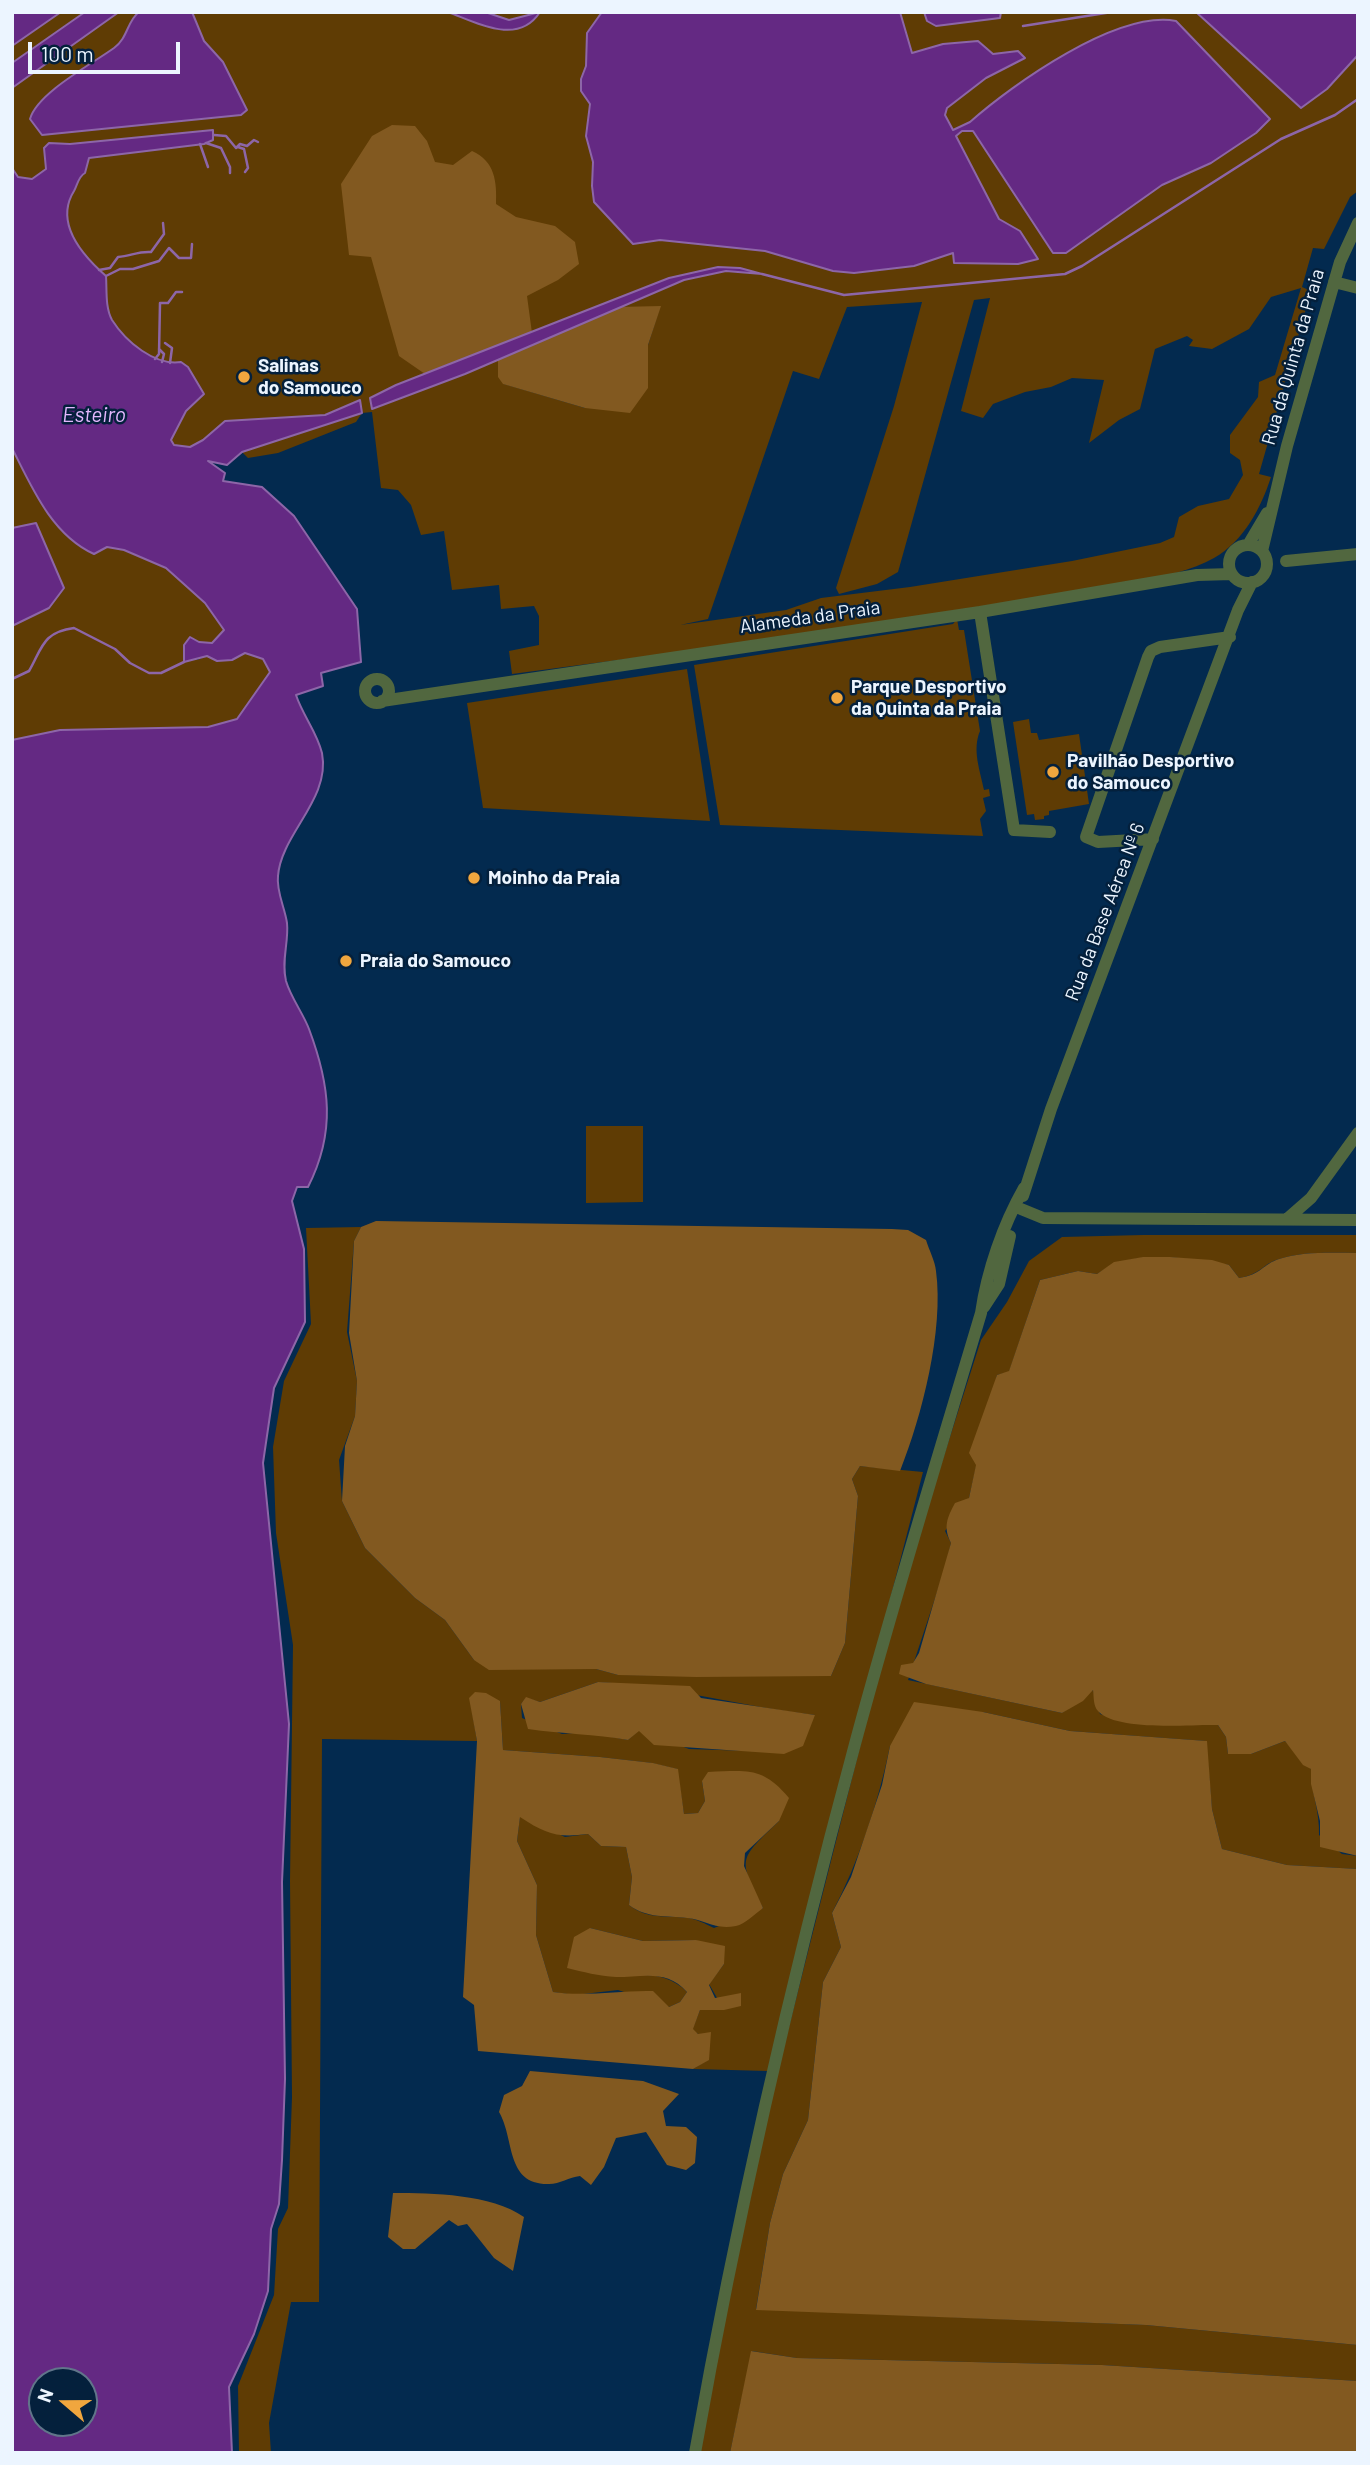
<!DOCTYPE html>
<html>
<head>
<meta charset="utf-8">
<style>
  body { margin:0 }
  #map { position:relative; width:1370px; height:2465px; overflow:hidden; background:#032a4f; font-family:Barlow,sans-serif }
  canvas { display:block }
  .frame { position:absolute; inset:0; border:14px solid #ecf5ff; pointer-events:none }
  .north { position:absolute; left:28px; top:2367px; width:70px; height:70px; box-sizing:border-box; background:#04203c; border:2px solid #61758a; border-radius:50%; rotate:290deg; font-size:19px; font-weight:700; line-height:28px; text-align:center; color:#ecf5ff }
  .north::after { content:''; display:block; margin:auto; width:24px; height:32px; background:#f0a63e; clip-path:polygon(50% 0,100% 100%,50% 72%,0 100%) }
  .scale { position:absolute; left:28px; top:42px; width:152px; height:32px; box-sizing:border-box; border:4px solid #ecf5ff; border-top:0; padding-left:9px; font-size:21px; line-height:24px; white-space:nowrap; color:#ecf5ff; -webkit-text-stroke:5px #04203c; paint-order:stroke }
</style>
</head>
<body>
<div id="map">
<canvas width="1370" height="2465"></canvas>
<div class="frame"></div>
<div class="north">N</div>
<div class="scale">100 m</div>
</div>
<script>
const ctx = document.querySelector('canvas').getContext('2d');
ctx.lineJoin = 'round';
function fill(path, color) { ctx.fillStyle = color; ctx.fill(path, 'evenodd'); }
function stroke(path, color, width, dash) { ctx.strokeStyle = color; ctx.lineWidth = width; ctx.lineCap = dash ? 'butt' : 'round'; ctx.setLineDash(dash || []); ctx.stroke(path); }
function label(font, color, halo, rows, align = 'center') {
  ctx.font = font + ' Barlow,sans-serif'; ctx.lineWidth = 5; ctx.setLineDash([]); ctx.textBaseline = 'middle'; ctx.strokeStyle = halo; ctx.fillStyle = color; for (const [text, x, y, turn = 0] of rows) {
    ctx.save(); ctx.translate(x, y); ctx.rotate((+turn || 0) * Math.PI / 180); ctx.textAlign = isNaN(turn) ? turn : align; if (halo) ctx.strokeText(text, 0, 0); ctx.fillText(text, 0, 0); ctx.restore();
  }
}
const green = new Path2D(`
  M12,12h1346v179l-8,6 -26,52 -11,-1 -11,39 9,4 -52,183 12,3c-10,31 -27,64 -57,81 -42,24 -126,31 -176,39 -175,31 -350,54 -526,77l-3,-23 30,-6v-29l-5,-10 -33,3 -2,-24 -47,5 -8,-59 -23,4 -10,-30 -13,-15 -17,-2 -9,-76 -10,1 -6,9 -78,31 -30,5 -6,-6 -15,13 -19,-4 17,12 -59,95 39,35 19,27 -11,13 -14,-1 -2,18 10,-4c15,7 24,4 38,-3l18,6 7,13 -33,47 -29,8 -148,3 -48,10zM1301,288l-26,87 -16,7 -1,15 -28,38v18l10,7 3,15 -14,24 -31,7 -19,11 -5,20 -14,6 -88,18 -162,26 -89,11 -35,12 -106,15 28,-6 85,-248 26,8 28,-72 75,-5 -28,104 -58,182 3,6 38,-10 21,-12 76,-272 16,-2 -29,113 22,7 10,-14 32,-12 26,-5 21,-9 32,2 -15,63 30,-23 21,-11 15,-60 32,-13 6,4 -4,6 23,3 37,-20 22,-32zM660,307l-12,38 -63,63 -81,-24z
  M957,619l2,11h5l16,101c-8,19 0,39 4,59l5,-1 1,7 -7,2 3,13 -6,8 3,17 -263,-11 -26,-160 259,-41z
  M687,669l23,152 -227,-13 -16,-105z
  M1029,719l2,14h6l2,7 40,-6 10,70 -40,7v4l-5,1v3l-9,1 -1,-6 -7,1 -14,-93z
  M586,1126h57v76l-57,1z
  M361,1227l-7,14 -7,91 10,49 -2,35 -16,44 3,41 23,47 50,50 30,22 29,40 122,9 22,6 213,1 14,-33 13,-147 -6,-17 8,-13 63,6 -155,599 -75,-2 16,-10 -11,-25 -6,-4 8,-20h24l-15,-26 15,-20 -28,-24 -53,1 -53,-13 27,49c26,-3 50,-5 70,15l-7,10 -11,5 -51,-17 -43,5 -22,-3 -17,-57 1,-50 -20,-44 3,-25 45,21 23,-3 13,12 25,1 6,30 -3,28c19,15 37,10 59,13 8,1 18,6 26,10l49,-20c-26,-51 -24,-48 16,-87l-77,-40 3,20 -7,12 -14,1 -7,-45 -25,-6 -52,-6 -97,-7 -3,-49 -30,-3 7,43 -155,-2 -3,563h-28l-22,121 2,30h-32l-1,-67 36,-91 4,-66 10,-21 4,-111 -2,-216 3,-236 -17,-112 -3,-86 11,-66 27,-57 -5,-96zM598,1682c74,4 144,25 217,33l-65,36 -61,-2 -50,-19 -11,10 -42,-8 -24,2 -40,-16 -1,-14 5,-6 14,4z
  M1143,1235h215v18c-26,0 -54,-2 -79,6 -17,5 -17,15 -40,19l-10,-13c-45,-6 -92,-18 -132,9l-19,-3 -38,9 -31,92 -12,3 -28,123 -24,33 6,12 -6,25 -37,112 154,33 31,-23 7,24c45,15 73,9 118,11l8,12 2,17h23l34,-13 26,28c0,23 9,43 8,66l23,19 16,2v13l-71,-4 -65,-16 -10,-40 -6,-68 -136,-10 -87,-19 -93,34c-12,58 -31,115 -58,167l9,34 -18,35 -15,138 -25,54 -13,49 -14,86 390,16 212,20v36l-256,-16 -305,-7 -45,-7 -22,102h-31l25,-133 52,-242 94,-371 62,-214 49,-153 26,-38 22,-41 33,-24z`);
const forest = new Path2D(`
  M392,125l23,1 12,15 8,21 18,3 19,-14c23,10 25,31 24,53l20,13 39,9 20,16 4,22 -21,16 -31,16 5,37 -107,41 -26,-18 -28,-99 -22,-2 -8,-71 31,-48z
  M661,306l-13,39v43l-18,25 -45,-5 -82,-24 -5,-7v-18l120,-52z
  M376,1221l516,8 16,1 18,10c3,10 9,21 10,31 8,59 -14,145 -36,200l-40,-5 -8,13 6,17 -13,147 -14,33 -135,1 -78,-2 -22,-6 -107,1 -15,-10 -29,-40 -30,-22 -50,-50 -23,-47 3,-55 10,-30 2,-35 -8,-48 5,-92 7,-14z
  M1358,1253v603l-38,-9v-26l-9,-37v-15l-8,-4 -18,-24 -34,13h-23l-2,-17 -8,-12c-27,-1 -101,7 -120,-14 -5,-5 -4,-14 -5,-21l-10,11 -21,12 -136,-29 -27,-10 2,-9 12,-2 6,-10 32,-110c-8,-16 -4,-25 4,-40l14,-5 7,-33 -7,-12 28,-78 12,-4 31,-91 38,-9 19,3 17,-12 29,-5h27l42,3 17,5 10,13c22,-3 24,-14 40,-19 25,-8 53,-6 79,-6z
  M598,1682l92,4 11,12 114,17 -12,31 -19,8 -130,-9 -15,-14 -11,9c-33,-6 -66,-6 -100,-11l-7,-25 5,-7 14,5z
  M475,1692l11,1 14,8 3,49 97,7 53,6 25,6 6,45 14,-1 7,-12 -3,-20 6,-9c39,-1 54,-6 81,26l-10,23 -34,32 -1,13 19,42c-8,6 -18,16 -27,18 -22,4 -30,-6 -49,-8 -21,-3 -39,1 -58,-13l3,-28 -6,-30 -25,-1 -13,-12c-31,4 -42,0 -68,-17l-3,24 20,44 -1,50 17,57c33,5 67,-2 100,-1l16,16 11,-5 7,-10c-20,-23 -44,-15 -71,-15 -17,-1 -33,-5 -49,-9l7,-31 16,-9 53,13 53,-1 29,6 -1,18 -15,21 6,13 26,-5v13l-17,4h-24l-7,19 5,5 13,-2 -2,28 -16,9 -215,-18 -4,-46 -11,-8 14,-256 -8,-43z
  M914,1702l69,10 87,19 137,10 5,68 10,40 65,16 71,4v476l-212,-20 -390,-15 14,-87 13,-49 25,-54 15,-138 18,-35 -9,-34 19,-36 31,-92 8,-39z
  M530,2071l113,10 36,13 -16,17 3,15 20,1 11,10 -2,26 -9,7 -19,-5 -21,-33 -30,6 -12,29 -13,18 -11,-9c-11,1 -20,8 -31,8 -44,1 -34,-45 -50,-72l5,-17 18,-9z
  M393,2193c40,0 98,1 131,24l-11,54 -19,-13 -27,-34 -9,2 -9,-6 -34,29h-12l-15,-12z
  M751,2351l46,7 305,7 256,16v72h-628z`);
const water = new Path2D(`
  M12,12h49l-49,34z
  M85,12h34l-107,76v-25z
  M139,12h53l12,29 19,21 24,48 -6,5 -199,20 -12,-16c7,-26 62,-55 84,-71 14,-10 13,-27 25,-36z
  M448,12h37l24,8 31,-8c-22,34 -62,11 -92,0z
  M602,12h298l12,41 31,-9 35,-3 15,13 25,-3 7,7 -39,20 -39,30 -2,7 8,15 17,-8c43,-38 147,-112 206,-101l94,98 -14,14 -45,30 -49,22 -96,68h-13l-80,-122h-11l-6,5 43,83 21,12 18,28 -20,5 -64,-1 -1,-10 -39,13 -60,7 -21,-2 -68,-20 -105,-11 -27,4 -39,-42 -2,-16 1,-24 -7,-26 4,-32 -9,-13v-12l5,-13 1,-33z
  M924,12h77l-1,6 -64,8 -9,-5z
  M1196,12h162v43l-31,34 -26,19z
  M213,130v10l-9,4 -115,14 -4,15c-7,4 -7,11 -11,18 -20,32 8,64 32,85 1,14 -1,31 6,44 14,22 43,46 69,42l7,5 16,27 -18,17 -15,29 3,5 16,2 13,-7 22,-19 100,-6 35,-15 2,13 -120,39 -15,13 -19,-4 17,12 -2,8 39,6 32,29 63,93 4,53 -40,11 2,13 -27,9c7,21 21,37 26,58 9,46 -41,81 -44,123 -2,15 7,32 9,47 2,19 -6,38 -1,58 5,17 17,32 23,48 21,56 27,103 -1,158h-11l-5,14 12,48 1,73 -31,66 -11,75 26,261 -7,158 3,197 -3,81 -3,44 -8,25 -3,62 -14,43 -25,53 3,66h-220v-1713l48,-10 148,-3 29,-8 33,-47 -7,-13 -18,-6 -13,7 -15,1 -10,-5 -23,6v-17l6,-8 9,5 13,1 12,-13 -19,-27 -39,-35 -42,-18 -17,-3 -13,7c-42,-19 -62,-66 -82,-106v-280l6,9 14,2 14,-10 -2,-21 5,-5 21,1zM42,2381h42v42h-42z
  M718,267l22,1 22,6 -36,-3 -42,9 -219,94 -93,35 -2,-11 26,-13 273,-107z
  M36,523l28,65 -15,20 -37,18v-98z`);
const stream = new Path2D(`
  M1023,26l89,-14
  M214,135l12,1 10,12 4,-4 7,2 7,-6 4,2
  M206,143l15,5 9,19v6
  M200,144l8,23
  M238,147l6,2 4,19 -3,4
  M99,270l11,-2 8,-11c13,-1 20,-6 33,-5l13,-18 -1,-11
  M762,274l82,21 221,-21 17,-8 199,-127 54,-24 23,-16
  M106,276l14,-7h13l26,-8 10,-13 10,10h12l1,-14
  M165,343l7,5 -2,15
  M159,349l5,5 -2,8
  M155,359l4,-5 1,-51h8l8,-11h6
  M12,679l17,-8c13,-22 13,-39 45,-43l41,21 15,14 19,10h12l23,-11`);
const street = new Path2D(`
  M1334,282l24,6
  M1248,545l19,-32
  M1229 564a19 19 0 1 1 38 0a19 19 0 1 1-38 0Z
  M1262,551l25,-105 53,-184 18,-39
  M1286,561l72,-7
  M980,612l34,218 36,2
  M365 691a12 12 0 1 1 24 0a12 12 0 1 1-24 0Z
  M382,701l598,-89 217,-37 35,-1
  M1153,839l-55,3 -12,-5 62,-180 3,-6 9,-4 70,-10
  M1023,1196l28,-87 187,-499 14,-28
  M1021,1209l22,9 315,2
  M1287,1219l24,-21 47,-65
  M984,1307l15,-23 11,-48
  M695,2453c42,-238 97,-476 160,-709 39,-145 83,-287 126,-431 6,-42 22,-88 43,-125`);
const markers = [
  [244,377,7,"#f0a63e"],
  [837,698,7,"#f0a63e"],
  [1053,772,7,"#f0a63e"],
  [474,878,7,"#f0a63e"],
  [346,961,7,"#f0a63e"]
];
const streetNames = [
  ["Rua da Quinta da Praia",1293,357,-74],
  ["Alameda da Praia",810,617,-8],
  ["Rua da Base Aérea Nº 6",1105,912,-69]
];
const poiNames = [
  ["Salinas",258,366],
  ["do Samouco",258,388],
  ["Parque Desportivo",851,687],
  ["da Quinta da Praia",851,709],
  ["Pavilhão Desportivo",1067,761],
  ["do Samouco",1067,783],
  ["Moinho da Praia",488,878],
  ["Praia do Samouco",360,961]
];
const waterNames = [
  ["Esteiro",94,415]
];
fill(green, '#5f3c04');
fill(forest, '#825920');
fill(water, '#642983');
stroke(water, '#8d66a8', 2);
stroke(stream, '#8d66a8', 2.5);
stroke(street, '#51673f', 12);
for (const [x, y, r, color] of markers) { const dot = new Path2D(); dot.arc(x, y, r, 0, 2 * Math.PI); ctx.fillStyle = color; ctx.fill(dot); stroke(dot, '#04203c', 2.5); }
label('19px', '#ecf5ff', '#04203c', streetNames);
label('bold 19px', '#ecf5ff', '#04203c', poiNames, 'left');
label('italic 21px', '#e3b7fe', '#04203c', waterNames);
</script>
</body>
</html>
